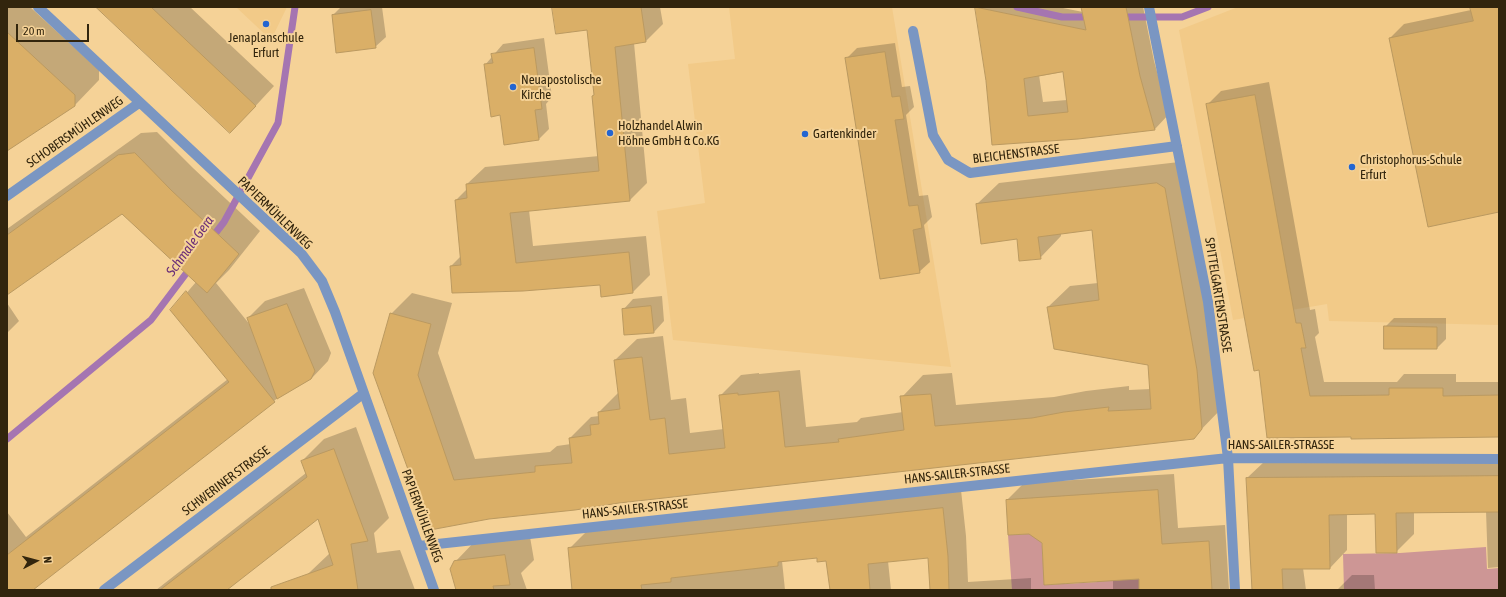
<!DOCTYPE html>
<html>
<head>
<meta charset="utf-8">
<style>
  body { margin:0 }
  #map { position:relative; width:1506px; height:597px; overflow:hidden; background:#f5d297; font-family:"Asap Condensed",sans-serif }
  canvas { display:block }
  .frame { position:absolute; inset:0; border:8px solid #32250d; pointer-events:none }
  .north { position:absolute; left:16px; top:541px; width:40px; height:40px; -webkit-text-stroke:3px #f5d297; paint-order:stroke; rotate:84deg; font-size:11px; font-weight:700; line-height:16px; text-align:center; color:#32250d }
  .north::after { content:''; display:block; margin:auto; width:14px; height:18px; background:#32250d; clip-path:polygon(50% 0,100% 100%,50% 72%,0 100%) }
  .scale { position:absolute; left:16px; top:24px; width:73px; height:18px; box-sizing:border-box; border:2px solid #32250d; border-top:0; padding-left:5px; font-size:12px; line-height:14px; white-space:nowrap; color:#32250d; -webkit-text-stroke:3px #f5d297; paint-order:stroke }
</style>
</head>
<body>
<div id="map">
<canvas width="1506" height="597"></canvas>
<div class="frame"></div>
<div class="north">N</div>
<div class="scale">20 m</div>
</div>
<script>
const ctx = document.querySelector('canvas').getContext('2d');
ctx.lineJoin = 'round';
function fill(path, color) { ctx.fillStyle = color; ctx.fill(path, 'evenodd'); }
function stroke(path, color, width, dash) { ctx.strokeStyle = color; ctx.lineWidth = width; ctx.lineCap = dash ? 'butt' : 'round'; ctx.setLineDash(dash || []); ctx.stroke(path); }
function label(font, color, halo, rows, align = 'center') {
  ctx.font = font + ' "Asap Condensed",sans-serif'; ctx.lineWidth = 4; ctx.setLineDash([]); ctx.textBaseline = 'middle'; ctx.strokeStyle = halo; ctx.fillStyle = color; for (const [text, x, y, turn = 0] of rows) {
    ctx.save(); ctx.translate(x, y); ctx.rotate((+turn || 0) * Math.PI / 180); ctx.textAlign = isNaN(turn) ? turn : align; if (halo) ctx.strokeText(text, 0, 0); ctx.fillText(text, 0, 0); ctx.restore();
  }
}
const built = new Path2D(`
  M236,7h51l-16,33z
  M729,7h163l59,360 -278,-27 -16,-129 48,-8 -17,-139 47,-5z
  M1238,7h261v318l-170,-4 -2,-17 -94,16 -54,-290z`);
const green = new Path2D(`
  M1117,529l1,10 25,-2 2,26 -25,2v15l19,-1v11h-127l-4,-55 33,-2 4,52 13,-1 -3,-52zM1095,558l2,24 -32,2 -1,-23z
  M1486,547l1,22 12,-1v22h-155l-1,-36 57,-1z`);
const shadow = new Path2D(`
  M7,7h23l69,63v10l-24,25 -68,46z
  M98,7h92l84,79 -25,27z
  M341,7h41l4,30 -11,10 -42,-32z
  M553,7h107l3,17 -17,17 -12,2 13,140 -17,17 -101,10 4,36 113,-10 4,39 -17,17 -32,-8 -150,-18 10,-10 -5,-56 12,-12 -1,-4 18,-17 114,-11 -6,-60 2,-2 -7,-66z
  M976,7h82l25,5 -1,-5h61l11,54 15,53 -14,15 -77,9 -85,6 -6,-63zM1063,70l4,30 -24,2 -4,-27z
  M1471,7h28v209l-1,-5 -108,-173 14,-14 67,-14z
  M544,38l8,59 -6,7 3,25 -10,10 -38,-25 -16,-49 18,-21z
  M895,43l7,44 8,-1 4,21 -8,8 13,81 9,-1 4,22 -8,8 6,37 -11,10 -73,-213 11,-11z
  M1269,82l41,228 5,-1 4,24 -4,4 9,45h73l7,-8h52v8h43v54h-147l-93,-67 -52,-264 14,-14z
  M157,132l36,36 67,63 -31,39 -13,13 35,43 -3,-8 17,-17 39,-13 27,65 -3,8 -17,18 -32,18 -248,193h-24v-78l19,25 202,-158 -56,-69 24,-28 -74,-70 -115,81v-64l134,-96z
  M1179,162l44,245 -30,31 -575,64 -129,16 -59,10 -39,-214 21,-21 40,10 -14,50 37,106 75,-7 7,-6 14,-2 -1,-6 21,-21 8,-1v-4l20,-20 -4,-32 22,-21 26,-3 8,64 15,-2 4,35 34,-4 -4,-33 21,-21 18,-2v1l41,-4 6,57 51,-5 4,-4 42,-6 -1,-15 21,-22 29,-2 4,32 98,-8 32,-6 43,-5v4l22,-1 -2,-24 -101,-58 22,-21 28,-3 -5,-54 -32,4v3l-21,22 -63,-54 22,-21z
  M662,296l2,25 -10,11 -31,-22 10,-11z
  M7,303l12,18 -12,12z
  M1394,318h52v21l-9,9 -52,-21z
  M356,427l33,91 -15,15 3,20 23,-3 15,40h-124l39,-37 -11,-36 -94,73h-69l150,-117 -4,-12 22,-22z
  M1499,459v108l-11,1 -2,-57 -72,1v22l-18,18 -20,-39h-29v37l-17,18h-27l3,22h-52l-7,-112 18,-17z
  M1174,474l4,54 47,-3 4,65h-116v-10l-70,-38 -36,-42 17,-17z
  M961,490l5,46 2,46 63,-4v12h-100l-2,-33 -41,4 3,29h-60l-4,-30 -9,-3 -36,4 3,29h-212l-4,-41 19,-19z
  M529,531l5,29 -13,13 6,17h-70l-2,-28 24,-25z
  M1352,575h22l1,15h-38z`);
const stream = new Path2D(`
  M1017,7l45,10h30
  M1120,17h62l26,-10
  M211,239l13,-17 54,-99 17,-116
  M7,439l144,-119 40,-53`);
const building = new Path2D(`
  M96,7h55l105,99 -26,27z
  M552,7h89l5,35 -31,5 15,154 -120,12 6,50 113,-11 4,41 -32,4 -1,-12 -77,6 -71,2 -2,-27 11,-1 -6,-65 12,-2 -1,-14 133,-13 -7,-75 2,-1 -7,-65 -31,4z
  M975,7l111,23 -5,-23h45l14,69 15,54 -77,9 -86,6 -6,-64zM1063,72l5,40 -40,4 -4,-37z
  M1470,7h29v205l-71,15 -39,-189 84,-17z
  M371,10l5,38 -40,5 -4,-38z
  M7,32l68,63v11l-68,45z
  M534,48l8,61 -7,1 4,30 -35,5 -4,-30 -9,2 -7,-53 9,-1 -2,-9z
  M885,52l7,45 8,-1 4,23 -9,1 14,86 9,-1 4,23 -9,2 7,43 -40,6 -35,-221z
  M1255,95l41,228h5l5,25h-5l9,48 79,-1v-7h54v8l56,-1v42l-148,2v-2l-84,1 -8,-68 -5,1 -48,-267z
  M135,153l36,37 68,64 -32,39 -85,-79 -115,81v-60l111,-80z
  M1157,183l8,5 32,182 5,59 -8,10 -575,64 -44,7 -86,9 -59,11 -57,-157 17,-60 41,11 -13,51 36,105 81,-8v-6l37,-3 -3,-25 22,-3 -1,-10 9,-1 -1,-12 22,-3 -6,-49 28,-3 8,63 15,-2 4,36 56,-6 -6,-53 19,-2v2l41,-4 6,56 54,-5 -1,-3 66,-9 -4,-34 31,-2 4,32 97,-8 32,-6 45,-5 -1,4 43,-2 -3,-44 -94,-16 -7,-42 52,-7 -7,-70 -54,7 3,22 -22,2 -2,-22 -36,5 -5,-40z
  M186,291l89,111 -242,188h-26v-35l222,-173 -59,-72z
  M287,304l28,67 -4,8 -34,20 -30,-81z
  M651,306l3,27 -30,2 -2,-26z
  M1384,326l53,1v22h-53z
  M334,449l34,92 -17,3 7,46h-87v-3l62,-22 -15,-46 -91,71h-67l147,-113 -6,-16z
  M1499,476v36l-103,1 1,40h-21l-1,-39 -46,1 1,54h-48l1,21h-31l-6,-112z
  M1158,490l4,54 47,-3 3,49h-73v-11l-95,6 -2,-42 -13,-9 -21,1 -2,-35z
  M943,508l5,48 1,34h-19l-2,-32 -60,6 2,26h-40l-4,-29 -9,1v-4l-39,4v4l-107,12v4l-30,3 1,5h-70l-4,-42z
  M505,555l5,30 -17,1 1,4h-38l-6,-21 4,-8z`);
const street = new Path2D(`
  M38,7l263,246 21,28 13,31 99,278
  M1149,7l59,295 20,156 7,132
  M913,31l20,104 15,25 22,13 207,-27
  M7,196l132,-93
  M419,546l809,-88 271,1
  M104,590l260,-197`);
const markers = [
  [266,24,4,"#2365d1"],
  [513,87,4,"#2365d1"],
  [610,133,4,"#2365d1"],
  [805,134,4,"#2365d1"],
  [1352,167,4,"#2365d1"]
];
const poiNames = [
  ["Jenaplanschule",266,38,"center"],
  ["Erfurt",266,53,"center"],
  ["Neuapostolische",521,80],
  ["Kirche",521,95],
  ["Holzhandel Alwin",618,126],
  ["Höhne GmbH & Co.KG",618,141],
  ["Gartenkinder",813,134],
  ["Christophorus-Schule",1360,160],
  ["Erfurt",1360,175]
];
const streetNames = [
  ["SCHOBERSMÜHLENWEG",75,132,-35],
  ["BLEICHENSTRASSE",1016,154,-7],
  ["PAPIERMÜHLENWEG",275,213,44],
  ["SPITTELGARTENSTRASSE",1218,295,81],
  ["HANS-SAILER-STRASSE",1281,445],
  ["HANS-SAILER-STRASSE",957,474,-6],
  ["SCHWERINER STRASSE",226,481,-37],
  ["HANS-SAILER-STRASSE",635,509,-6],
  ["PAPIERMÜHLENWEG",422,516,70]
];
const waterNames = [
  ["Schmale Gera",190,246,-54]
];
fill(built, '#f2ca88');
fill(green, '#cd9695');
fill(shadow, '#0003');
stroke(stream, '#a575b1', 7);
fill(building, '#daaf67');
stroke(building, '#ba9960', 1);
stroke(street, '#7a96c2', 10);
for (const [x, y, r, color] of markers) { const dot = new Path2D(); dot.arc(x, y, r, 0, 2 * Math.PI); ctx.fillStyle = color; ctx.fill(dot); stroke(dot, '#f5d297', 1.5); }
label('13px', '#32250d', '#f5d297', poiNames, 'left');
label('13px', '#32250d', '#f5d297', streetNames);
label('italic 14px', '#692c77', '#f5d297', waterNames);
</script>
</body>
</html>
